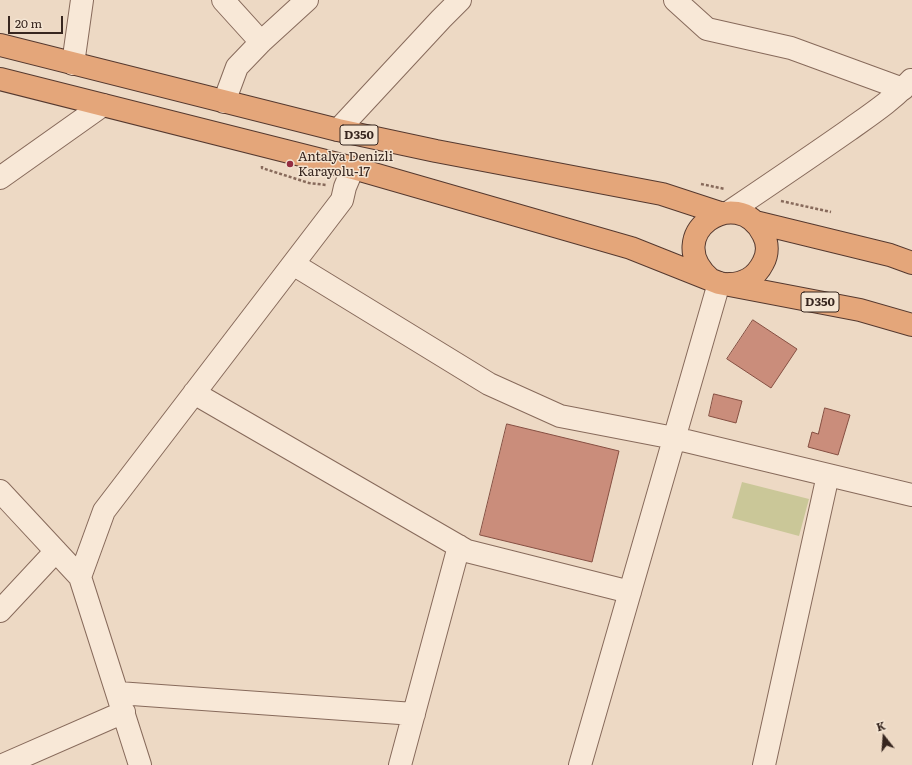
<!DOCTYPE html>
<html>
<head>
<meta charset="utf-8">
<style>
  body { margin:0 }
  #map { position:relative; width:912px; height:765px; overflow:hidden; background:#edd9c4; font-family:Literata,serif }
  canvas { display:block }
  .north { position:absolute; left:864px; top:717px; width:40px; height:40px; -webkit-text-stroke:3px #f4e5d3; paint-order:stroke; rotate:343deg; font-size:11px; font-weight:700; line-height:16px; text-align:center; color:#37261f }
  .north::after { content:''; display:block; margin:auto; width:14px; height:18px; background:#37261f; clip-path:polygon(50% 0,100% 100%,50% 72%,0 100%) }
  .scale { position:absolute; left:8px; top:16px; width:55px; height:18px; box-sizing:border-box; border:2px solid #37261f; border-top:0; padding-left:5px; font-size:12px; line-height:14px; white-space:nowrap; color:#37261f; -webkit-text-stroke:3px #f4e5d3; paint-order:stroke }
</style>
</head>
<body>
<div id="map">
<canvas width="912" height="765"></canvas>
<div class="north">K</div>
<div class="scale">20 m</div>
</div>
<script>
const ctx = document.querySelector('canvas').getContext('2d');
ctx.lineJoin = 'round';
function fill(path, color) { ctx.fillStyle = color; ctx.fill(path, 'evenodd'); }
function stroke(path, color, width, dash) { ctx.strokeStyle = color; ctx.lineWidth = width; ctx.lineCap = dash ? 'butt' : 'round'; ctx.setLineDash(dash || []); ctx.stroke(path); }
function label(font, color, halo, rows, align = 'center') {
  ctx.font = font + ' Literata,serif'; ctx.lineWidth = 3; ctx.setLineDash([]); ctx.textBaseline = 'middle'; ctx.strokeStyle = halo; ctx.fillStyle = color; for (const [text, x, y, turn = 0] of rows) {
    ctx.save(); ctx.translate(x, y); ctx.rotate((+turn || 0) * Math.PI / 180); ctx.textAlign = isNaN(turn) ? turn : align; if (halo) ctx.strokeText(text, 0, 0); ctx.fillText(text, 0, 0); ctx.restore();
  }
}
const green = new Path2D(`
  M742,482l67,17 -10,37 -67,-18z`);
const building = new Path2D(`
  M753,320l44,29 -26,39 -44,-29z
  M714,394l28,7 -6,22 -27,-7z
  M825,408l25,7 -12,40 -30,-8 4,-15 6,2z
  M507,424l112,27 -27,111 -112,-27z`);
const path = new Path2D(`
  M262,166v2l47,15 17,2
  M701,184l24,5
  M781,201l50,11`);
const minor = new Path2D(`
  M223,0l38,42
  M675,0l32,29 84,19 112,41
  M73,64l9,-64
  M224,102l13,-35 24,-25 46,-42
  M338,130l103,-111 19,-19
  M0,178l103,-73
  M729,212c40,-27 80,-54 120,-82 21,-15 44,-30 62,-50
  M293,264l196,120 71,32 114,22 238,57
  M194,393l273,158 163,41
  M0,491l80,86 60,188
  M80,577l24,-66 238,-311 3,-13 8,-19
  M0,611l56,-60
  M118,693l296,21
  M3,765l121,-53
  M400,765l59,-219
  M580,765l139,-482
  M764,765l64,-290`);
const trunk = new Path2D(`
  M0,45l338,85 98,21 226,43 58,19
  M0,79l353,89 278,80 88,35 141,27 52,15
  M755,222l135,33 22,8
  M710,279c-50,-44 27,-97 53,-45 5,9 5,20 0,29 -7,14 -19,21 -34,21`);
const markers = [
  [290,164,4,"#942d42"]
];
const shields = [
  [359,135,38],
  [820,302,38]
];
const shieldNames = [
  ["D350",359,135],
  ["D350",820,302]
];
const poiNames = [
  ["Antalya Denizli",298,157],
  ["Karayolu-17",298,172]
];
fill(green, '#cac798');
fill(building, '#ca8d7b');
stroke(building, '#854f42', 1);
stroke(minor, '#876a5b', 24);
stroke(trunk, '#55392f', 24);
stroke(path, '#876a5b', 2.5, [3, 2]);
stroke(minor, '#f8e8d7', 22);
stroke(trunk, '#e4a67a', 22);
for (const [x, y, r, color] of markers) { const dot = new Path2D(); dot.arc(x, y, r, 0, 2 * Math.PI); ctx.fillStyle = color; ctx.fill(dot); stroke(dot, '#f4e5d3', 1.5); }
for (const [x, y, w] of shields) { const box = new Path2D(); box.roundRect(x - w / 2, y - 10, w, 20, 3); ctx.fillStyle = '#f4e5d3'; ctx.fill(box); stroke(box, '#37261f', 1); }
label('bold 12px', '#37261f', null, shieldNames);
label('13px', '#37261f', '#f4e5d3', poiNames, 'left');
</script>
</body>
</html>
